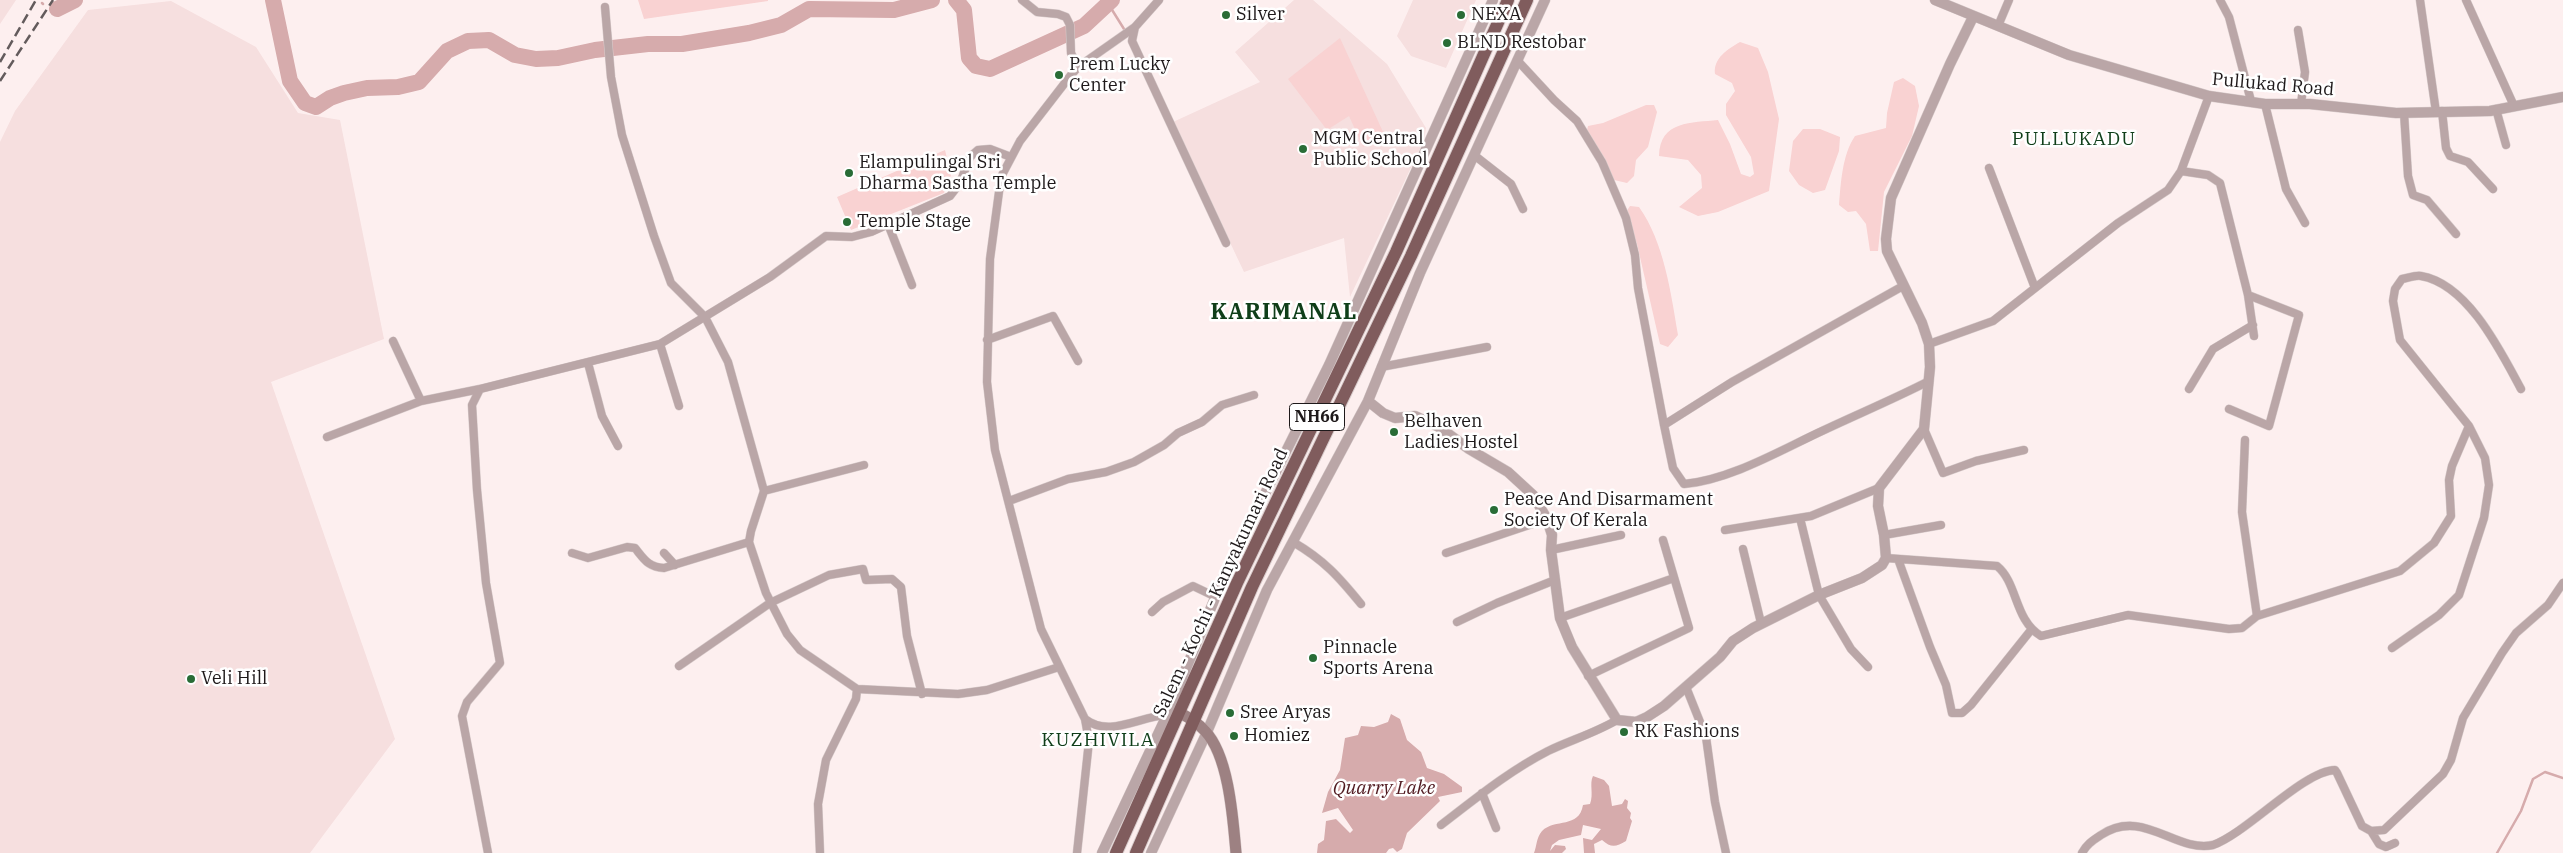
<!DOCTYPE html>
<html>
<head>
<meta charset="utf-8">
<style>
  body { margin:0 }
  canvas { display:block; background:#fdefef }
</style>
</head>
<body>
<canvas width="2563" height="853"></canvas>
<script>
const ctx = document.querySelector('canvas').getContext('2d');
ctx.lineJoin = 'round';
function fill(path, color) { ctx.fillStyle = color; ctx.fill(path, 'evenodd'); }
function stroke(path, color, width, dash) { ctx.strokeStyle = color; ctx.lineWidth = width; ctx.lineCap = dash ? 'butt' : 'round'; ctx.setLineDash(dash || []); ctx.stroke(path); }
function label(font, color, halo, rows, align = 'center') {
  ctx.font = font + ' "IBM Plex Serif",serif'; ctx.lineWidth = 5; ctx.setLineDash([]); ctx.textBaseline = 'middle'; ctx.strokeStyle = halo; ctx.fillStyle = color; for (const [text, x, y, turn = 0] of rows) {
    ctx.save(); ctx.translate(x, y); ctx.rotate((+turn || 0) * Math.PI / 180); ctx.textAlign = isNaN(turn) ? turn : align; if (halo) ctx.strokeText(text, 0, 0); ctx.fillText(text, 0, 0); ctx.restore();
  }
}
const built = new Path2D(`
  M0,0h16l-16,24z
  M1294,0h19l74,64 39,64 -2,12 -74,157 -6,-59 -100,34 -71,-150 87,-40 -25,-30z
  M1413,0h63l-30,68 -35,-12 -14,-20z
  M171,1l85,46 42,66 42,7 44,219 -113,43 124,357 -85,114h-310v-711l15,-31 73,-101z`);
const green = new Path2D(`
  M638,0h130v1l-124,18z
  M1340,38l44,96 -21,13 -14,-31 -22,14 -39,-51z
  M1740,42l18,6 10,24 11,47 -10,72 -51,21 -20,4 -19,-9 23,-19 -1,-13 -13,-15 -29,-4c1,-36 33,-33 59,-36l12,24 11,30 9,3 4,-3 -3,-17 -25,-42v-11l9,-13 -3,-8 -17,-9c-2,-16 13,-25 25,-32z
  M1903,78l12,8 4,20 -7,30 -28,56 -6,59h-8l-4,-27 -10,-13 -8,1 -9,-7c2,-22 3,-50 16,-69l31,-8 1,-15 7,-31z
  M1646,105h8l3,7 -9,35 -12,13 -2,16 -7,7 -13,-3 -28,-46 2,-8 15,-3z
  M1803,129h17l20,8 -1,14 -14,39 -12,3 -14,-8 -10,-14 4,-30z
  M945,150l6,25 -7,18 -93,37 -14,-33z
  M1630,206l9,1c25,35 32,86 39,128l-10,12 -8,-3 -23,-100 -11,-32z`);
const water = new Path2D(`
  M1391,714l9,5 7,21 14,12 6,16 17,6 18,13v5l-24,5 2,4 -33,32 -5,16 -5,3 -4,-4 -4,1 -3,4h-69l1,-9 6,-4 2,-19 10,-2 14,14 3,-3 -15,-22 -16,5 6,-21 12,-22 5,-32 13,-3 3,-9 13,1 14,-5z
  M1593,776l11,4 5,6 3,20 10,-2 3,-5 3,2 -1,7 4,5 -1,5 2,3 -6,20c-10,6 -15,7 -24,-1l-8,4 1,9h-11l-1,-15 9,2 9,-11 -18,-4 -2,10 -22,5 -7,5 -2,6 5,-6 10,1 1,3 -4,4h-28c3,-7 2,-15 8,-22 13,-13 37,-2 41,-26l7,-1c4,-10 -1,-20 3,-28z`);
const stream = new Path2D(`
  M42,3l1,1
  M1109,5l15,24
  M55,9h2
  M2497,853l24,-42 12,-32 12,-7 18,6`);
const river = new Path2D(`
  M273,0l17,81 15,22 11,4 14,-9 14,-5 23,-5 31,-1 21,-5 28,-31 21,-10 21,-1 26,15 21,4 22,-1 37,-8 53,-6h34l67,-11 32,-8 28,-16 85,1 38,-10
  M956,0l8,10 5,48 7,8 14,3 94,-43 28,-26
  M57,9l18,-9`);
const minor = new Path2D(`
  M1022,0l15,12 21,2 8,3 4,8 1,28 7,14
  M1159,0l-24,27 -57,40 -7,8 -51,66 -19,36 -11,82 -3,123 8,68 46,179 44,90c24,19 55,-3 82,-4
  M2220,0l9,17 22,84
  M2420,0l16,112
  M2466,0l48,106
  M605,7l6,70 11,58 32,101 17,47 34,34 23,45 36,129 -13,40 -2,11 17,51 21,41 13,16 57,39 -1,10 -30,61 -8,44 2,49
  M1998,26l11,-26
  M1135,27l-3,14 94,202
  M2298,30l7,42 -4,32
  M1517,60l37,40 23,21 25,41 24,56 9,37 3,33 26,137 9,43 11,16c46,-4 97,-34 138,-53 36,-17 72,-32 107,-50
  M2265,104l21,85 19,34
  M2496,109l10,36
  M2442,111l4,37 4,8 18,6 25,27
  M2404,113l4,63 5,19 14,5 29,34
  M1474,155l37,29 12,25
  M1989,168l46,120
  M2181,171l27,4 12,8 28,112 6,41
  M888,224l24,61
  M987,340l66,-24 25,45
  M393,341l28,60
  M660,344l19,62
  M1929,344l64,-23 125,-98 50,-33 13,-19 28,-75
  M588,363l14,53 16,30
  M1381,367l106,-20
  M2189,389l24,-40 40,-24
  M2229,409l40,17 30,-111 -51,-20
  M1664,425l68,-43 171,-96
  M1924,429l19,44 33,-12 48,-11
  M327,437l94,-36 59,-12
  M2245,440l-3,72 15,104
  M764,491l100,-26
  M1009,501l59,-22 38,-7 28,-10 30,-17 14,-12 24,-11 20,-17 32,-10
  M1800,518l19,77 32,54 17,18
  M1725,530l86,-14 68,-28
  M1884,535l57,-10
  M1293,542c31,18 46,35 68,62
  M1743,549l18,74
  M1551,550l70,-15
  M572,553l16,5 39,-11 8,1c9,11 13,19 29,20l85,-26
  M664,553l11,12
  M1446,553l101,-34
  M1886,558l111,8c21,17 17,54 44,70l87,-21 101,14 13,-1 15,-12 143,-45 34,-28 17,-27 -2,-36 3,-14 17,-40 -69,-86 -7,-39 2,-12 7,-10c6,-1 13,-4 19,-3 47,8 80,76 100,113
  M1898,559l32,88 16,38 6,28h10l9,-8 60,-75
  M1152,612l11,-10 30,-16 23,11
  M1560,618l114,-40
  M1457,622l40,-19 58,-23
  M2392,648l47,-33 20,-20 25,-77 5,-33 -4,-27 -16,-32
  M679,666l91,-63 59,-28 34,-6 3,11 26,-1 9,8 6,49 15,58
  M1588,676l101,-48 -26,-88
  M1686,687l20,50 9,65 11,51
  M857,689l101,5 29,-4 72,-23
  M1482,793l14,35
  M1441,825c34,-26 68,-54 107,-74 23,-11 47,-18 69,-31
  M2371,831l8,13 7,3 9,-4
  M488,853l-26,-137 5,-14 33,-39 -14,-80 -9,-93 -5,-85 8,-16 180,-45 110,-67 56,-41 26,1 19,-5 79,-36 10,-13 10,-26 8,-7 12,-1 21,8
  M1077,853l12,-112 -4,-22
  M2082,853c5,-9 10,-12 19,-18 42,-28 74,18 112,10 34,-12 90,-74 122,-75l2,3 25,53 9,5 13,-1 59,-56 8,-14 12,-42 39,-65 14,-20 32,-28 15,-22`);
const tertiary = new Path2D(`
  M1935,0l134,55 140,41 56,8h45l86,9 94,-2 73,-14
  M1368,401l15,12 12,5 20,-2 24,11 30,22 39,23 25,23 14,24 5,16 -1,15 9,68 12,29 45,73 19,2 11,-5 17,-11 56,-49 13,-16 20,-13 66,-33 43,-17 20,-13 4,-7 -2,-23 -6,-29 1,-18 45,-59 6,-62 -1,-23 -7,-21 -35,-72 -1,-12 5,-41 59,-134 23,-47
  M1180,713l-13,2 57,-139 105,-211 164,-365
  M1102,853l65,-138
  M1151,853l56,-121 60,-142 101,-189 52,-128 125,-273`);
const secondary = new Path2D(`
  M1180,713c10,5 18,10 25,18 24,25 28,88 31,122`);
const trunk = new Path2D(`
  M1116,853l121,-270 159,-331 112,-252
  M1136,853l116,-266 159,-331 116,-256`);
const rail = new Path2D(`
  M0,62l36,-62
  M0,81l53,-81`);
const markers = [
  [1226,15,5,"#296c36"],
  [1461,15,5,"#296c36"],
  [1447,43,5,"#296c36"],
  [1059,75,5,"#296c36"],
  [1303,149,5,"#296c36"],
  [849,173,5,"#296c36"],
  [847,222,5,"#296c36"],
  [1394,432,5,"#296c36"],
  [1494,510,5,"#296c36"],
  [1313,658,5,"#296c36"],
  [191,679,5,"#296c36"],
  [1230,713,5,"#296c36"],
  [1624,732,5,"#296c36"],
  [1234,736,5,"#296c36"]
];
const shields = [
  [1317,417,55]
];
const shieldNames = [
  ["NH66",1317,417]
];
const poiNames = [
  ["Silver",1236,15],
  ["NEXA",1471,15],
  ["BLND Restobar",1457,43],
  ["Prem Lucky",1069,65],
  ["Center",1069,86],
  ["MGM Central",1313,139],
  ["Public School",1313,160],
  ["Elampulingal Sri",859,163],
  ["Dharma Sastha Temple",859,184],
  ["Temple Stage",857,222],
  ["Belhaven",1404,422],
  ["Ladies Hostel",1404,443],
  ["Peace And Disarmament",1504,500],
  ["Society Of Kerala",1504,521],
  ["Pinnacle",1323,648],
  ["Sports Arena",1323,669],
  ["Veli Hill",201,679],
  ["Sree Aryas",1240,713],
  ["RK Fashions",1634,732],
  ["Homiez",1244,736]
];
const streetNames = [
  ["Pullukad Road",2273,85,5],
  ["Salem - Kochi - Kanyakumari Road",1221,583,-65]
];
const neighbourhoodNames = [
  ["PULLUKADU",2074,140],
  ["KUZHIVILA",1098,741]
];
const waterNames = [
  ["Quarry Lake",1384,789]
];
const districtNames = [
  ["KARIMANAL",1284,313]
];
fill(built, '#f6dfdf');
fill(green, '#f9d2d2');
fill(water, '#d6abac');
stroke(stream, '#d6abac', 2.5);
stroke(river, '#d6abac', 16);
stroke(minor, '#d9cdcd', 9);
stroke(tertiary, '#d9cdcd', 11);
stroke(secondary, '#d9cdcd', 12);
stroke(trunk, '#d9cdcd', 14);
stroke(minor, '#baa6a7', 8);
stroke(tertiary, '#baa6a7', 10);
stroke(secondary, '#9d8182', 11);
stroke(trunk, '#805c5d', 12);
stroke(rail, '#635b5c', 2.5, [10, 5]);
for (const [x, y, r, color] of markers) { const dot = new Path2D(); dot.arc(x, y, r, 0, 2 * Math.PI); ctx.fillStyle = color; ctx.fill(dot); stroke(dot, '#fff', 2); }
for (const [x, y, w] of shields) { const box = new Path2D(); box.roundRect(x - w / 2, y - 13.5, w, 27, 4); ctx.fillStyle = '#fff'; ctx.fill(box); stroke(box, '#1e191a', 1); }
label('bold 16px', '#1e191a', null, shieldNames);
label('18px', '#1e191a', '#fff', poiNames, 'left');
label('18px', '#1e191a', '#fff', streetNames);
ctx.letterSpacing = '1px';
label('19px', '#0f3e19', '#fff', neighbourhoodNames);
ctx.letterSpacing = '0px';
label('italic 19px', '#501a20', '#fff', waterNames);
ctx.letterSpacing = '1px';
label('bold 22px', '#0f3e19', '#fff', districtNames);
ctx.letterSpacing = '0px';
</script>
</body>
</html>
